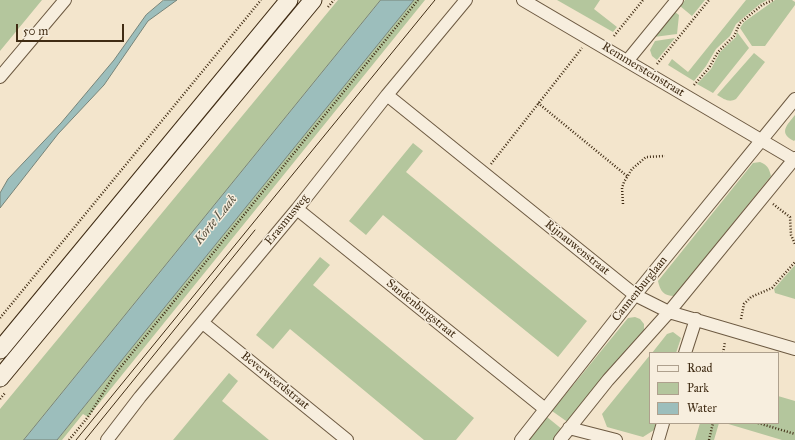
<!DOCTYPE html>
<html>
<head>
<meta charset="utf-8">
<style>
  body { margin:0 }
  #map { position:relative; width:795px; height:440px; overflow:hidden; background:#f3e5cc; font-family:"IM FELL Great Primer",serif }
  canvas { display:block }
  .legend { position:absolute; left:649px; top:352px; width:130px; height:72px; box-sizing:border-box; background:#f7eede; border:1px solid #aea08d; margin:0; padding:5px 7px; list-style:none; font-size:12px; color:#402c14 }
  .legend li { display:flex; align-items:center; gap:8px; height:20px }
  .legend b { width:20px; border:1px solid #aea08d }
  .scale { position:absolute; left:16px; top:24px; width:108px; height:18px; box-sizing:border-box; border:2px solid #402c14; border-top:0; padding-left:5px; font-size:12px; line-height:14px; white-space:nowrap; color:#402c14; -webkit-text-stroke:3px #f7eede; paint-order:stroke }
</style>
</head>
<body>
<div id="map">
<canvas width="795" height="440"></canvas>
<ul class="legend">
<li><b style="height:5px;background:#f7eede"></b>Road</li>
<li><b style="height:11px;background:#b4c69d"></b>Park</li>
<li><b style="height:11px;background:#9cbebc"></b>Water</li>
</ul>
<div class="scale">50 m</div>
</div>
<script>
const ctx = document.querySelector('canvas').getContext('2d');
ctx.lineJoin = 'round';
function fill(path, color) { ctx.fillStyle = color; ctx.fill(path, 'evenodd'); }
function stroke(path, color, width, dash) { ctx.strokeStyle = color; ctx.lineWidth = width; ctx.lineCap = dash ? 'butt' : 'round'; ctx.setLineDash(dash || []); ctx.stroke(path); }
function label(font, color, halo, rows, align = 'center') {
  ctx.font = font + ' "IM FELL Great Primer",serif'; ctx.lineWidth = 3; ctx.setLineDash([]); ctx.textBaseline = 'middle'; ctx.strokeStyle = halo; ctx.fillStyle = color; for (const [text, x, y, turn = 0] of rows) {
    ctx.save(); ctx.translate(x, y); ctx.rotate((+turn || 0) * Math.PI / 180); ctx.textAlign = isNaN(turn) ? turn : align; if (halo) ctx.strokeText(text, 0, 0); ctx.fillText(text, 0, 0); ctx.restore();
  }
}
const green = new Path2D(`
  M0,0h42l-42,51z
  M338,0h43l-357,440h-24v-31z
  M414,0h11l-337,417 -5,-3 -21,26h-5z
  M557,0h43l-6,9 23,18 -4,5z
  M685,0h20l-13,16 -12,-10z
  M746,0h21l-7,4 -24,20 -6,12 -14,13 -10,17 -12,15 -26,-16 4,-6 16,13z
  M775,0h17l3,2v3l-30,41h-13l-12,-18 4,-6z
  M675,12l4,3 -2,19 -23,3z
  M737,32l12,16 -36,45 -16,-9 14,-15 9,-17 16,-15z
  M675,38l-18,22 -5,-4 -2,-6 5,-9z
  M754,53l11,9 -29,37c-7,4 -12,0 -19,-4z
  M795,115v25l-1,1c-16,-8 -7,-16 1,-26z
  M413,143l10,8 -17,21 181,149 -29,36 -175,-142 -17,20 -17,-14z
  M760,162c8,3 9,7 11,14l-97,120c-10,0 -14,-5 -16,-15l95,-118z
  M320,257l10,8 -17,20 161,133 -18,22h-32l-134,-111 -17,20 -17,-14z
  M795,265v34l-20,-6 -1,-4z
  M635,317l5,2 4,5v7l-75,92 -17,-12 76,-93z
  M673,332l8,6 -5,15h-24l15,-19z
  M650,355v68h6l-2,7 -11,7 -36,-10 -5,-13z
  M229,373l9,8 -16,20 47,39h-96z
  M778,396l17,5v39h-13l-57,-17h53z
  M547,417l16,13 -8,10h-26z
  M700,423h19l-5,17h-19z`);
const water = new Path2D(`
  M164,0h13l-29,21 -44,64 -46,49 -58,74v-15l8,-14 53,-56 53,-63 32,-45z
  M381,0h33l-357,440h-33z`);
const path = new Path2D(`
  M328,7l6,-7
  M614,36l29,-36
  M657,64l52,-64
  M694,85l15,-17 9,-16 16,-16 6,-13 22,-18 11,-5
  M538,103l89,73
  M491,164l91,-116
  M623,204l-1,-16 2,-6 8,-13 14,-12 19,-1
  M773,204l17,13 1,18 4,9
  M0,318l261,-318
  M741,319l3,-15 7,-7 21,-9 23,-26
  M723,353l2,-11
  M0,399l5,-6
  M758,423l37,11
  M69,440l19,-23 27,-43 303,-374
  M709,440l4,-17`);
const street = new Path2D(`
  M523,0l272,160
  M628,60l49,-60
  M0,77l65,-77
  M387,95l248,200 34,17 126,37
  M297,209l248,200
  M203,323l144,117
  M685,353l11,-34
  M569,428l47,12
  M107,440l33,-43 157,-188 90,-114 79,-95
  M521,440l114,-145 160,-196
  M560,440l48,-60 61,-68 126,-154
  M658,440l5,-17`);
const secondary = new Path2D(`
  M0,350l289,-350
  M0,378l313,-378`);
const tram = new Path2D(`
  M76,440l359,-440
  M85,440l170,-210`);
const streetNames = [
  ["Remmersteinstraat",643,70,31],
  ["Erasmusweg",287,220,-51],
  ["Rijnauwenstraat",577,248,39],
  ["Cannenburglaan",640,289,-51],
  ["Sandenburgstraat",421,309,39],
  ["Beverweerdstraat",275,381,39]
];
const waterNames = [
  ["Korte Laak",216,220,-51]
];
fill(green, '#b4c69d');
fill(water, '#9cbebc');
stroke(water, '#778479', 1);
stroke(street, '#6d5a42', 14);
stroke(secondary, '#402c14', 19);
stroke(path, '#402c14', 2.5, [1, 2]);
stroke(street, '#f7eede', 12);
stroke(secondary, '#f7eede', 17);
stroke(tram, '#402c14', 1);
label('12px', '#402c14', '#f7eede', streetNames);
label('italic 13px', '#57503e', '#f7eede', waterNames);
</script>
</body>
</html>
